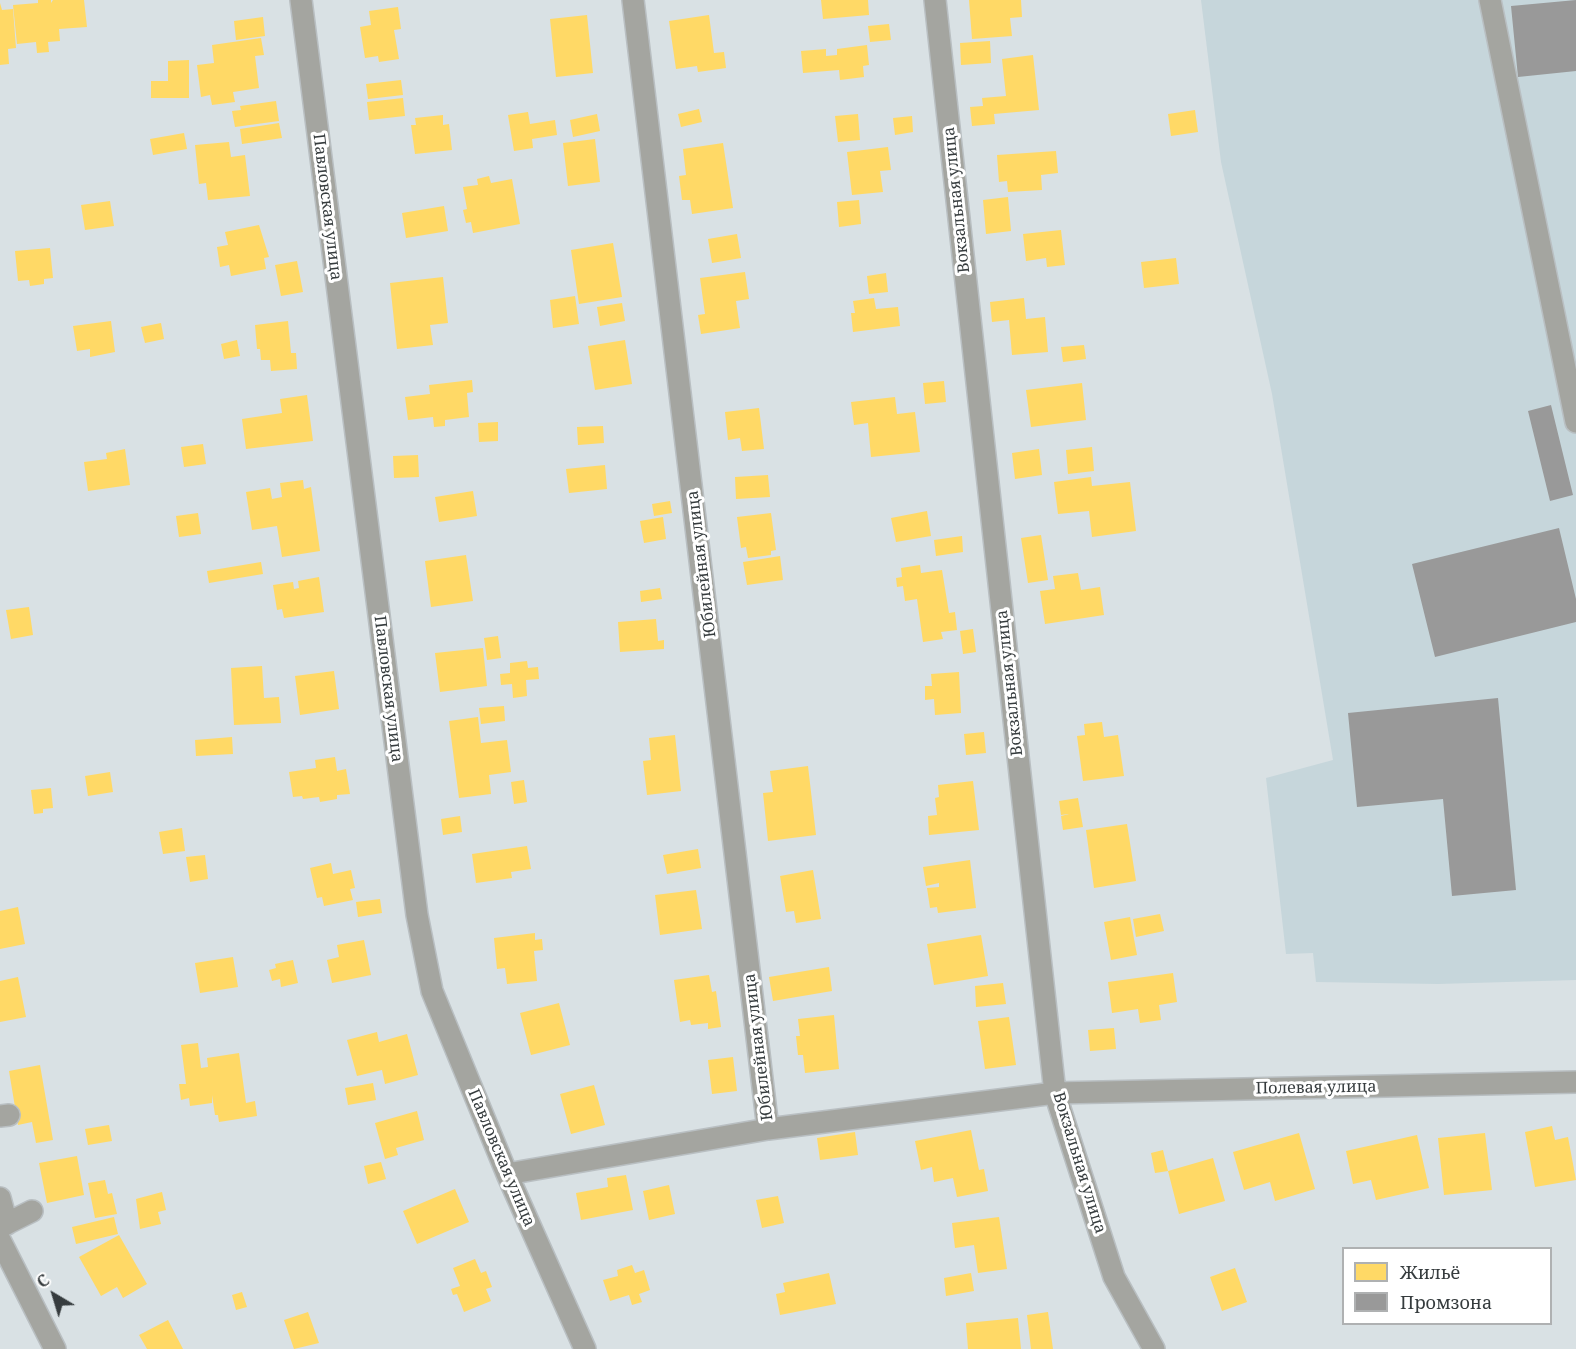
<!DOCTYPE html>
<html>
<head>
<meta charset="utf-8">
<style>
  body { margin:0 }
  #map { position:relative; width:1576px; height:1349px; overflow:hidden; background:#d9e1e4; font-family:"Noto Serif",serif }
  canvas { display:block }
  .legend { position:absolute; left:1342px; top:1247px; width:210px; height:78px; box-sizing:border-box; background:#fff; border:2px solid #afb1b2; margin:0; padding:8px 10px; list-style:none; font-size:18px; color:#363c3e }
  .legend li { display:flex; align-items:center; gap:12px; height:30px }
  .legend b { width:30px; border:2px solid #afb1b2 }
  .north { position:absolute; left:24px; top:1265px; width:60px; height:60px; -webkit-text-stroke:4px #fff; paint-order:stroke; rotate:322deg; font-size:16px; font-weight:700; line-height:24px; text-align:center; color:#363c3e }
  .north::after { content:''; display:block; margin:auto; width:21px; height:27px; background:#363c3e; clip-path:polygon(50% 0,100% 100%,50% 72%,0 100%) }
</style>
</head>
<body>
<div id="map">
<canvas width="1576" height="1349"></canvas>
<ul class="legend">
<li><b style="height:16px;background:#ffd966"></b>Жильё</li>
<li><b style="height:16px;background:#999"></b>Промзона</li>
</ul>
<div class="north">С</div>
</div>
<script>
const ctx = document.querySelector('canvas').getContext('2d');
ctx.lineJoin = 'round';
function fill(path, color) { ctx.fillStyle = color; ctx.fill(path, 'evenodd'); }
function stroke(path, color, width, dash) { ctx.strokeStyle = color; ctx.lineWidth = width; ctx.lineCap = dash ? 'butt' : 'round'; ctx.setLineDash(dash || []); ctx.stroke(path); }
function label(font, color, halo, rows, align = 'center') {
  ctx.font = font + ' "Noto Serif",serif'; ctx.lineWidth = 6; ctx.setLineDash([]); ctx.textBaseline = 'middle'; ctx.strokeStyle = halo; ctx.fillStyle = color; for (const [text, x, y, turn = 0] of rows) {
    ctx.save(); ctx.translate(x, y); ctx.rotate((+turn || 0) * Math.PI / 180); ctx.textAlign = isNaN(turn) ? turn : align; if (halo) ctx.strokeText(text, 0, 0); ctx.fillText(text, 0, 0); ctx.restore();
  }
}
const built = new Path2D(`
  M1201,0h375v980l-138,4 -122,-2 -3,-29 -27,1 -20,-176 67,-18 -61,-366 -51,-232z`);
const homes = new Path2D(`
  M38,0h13v3l2,-3h31l3,27 -28,2 1,12 -12,1 1,10 -12,1 -1,-11 -19,2 -4,-39 25,-2z
  M821,0h47l1,15 -46,4z
  M969,0h52l1,17 -12,1 2,18 -40,3z
  M0,3l2,7 11,-1 3,39 -8,1 1,15 -9,1z
  M398,7l3,22 -7,1 5,29 -20,3 -1,-6 -13,2 -5,-31 11,-2 -2,-14z
  M587,15l6,58 -37,4 -6,-58z
  M709,15l5,38 10,-1 2,16 -28,4 -1,-6 -21,3 -7,-48z
  M263,17l2,19 -29,4 -2,-19z
  M889,24l2,16 -21,2 -2,-16z
  M261,38l3,17 -9,1 4,32 -26,4 2,10 -23,3 -2,-10 -9,2 -4,-32 17,-2 -2,-18z
  M990,41l1,22 -30,2 -1,-22z
  M867,45l2,20 -6,1 1,11 -24,3 -1,-10 -36,3 -2,-22 25,-2v7l11,-1v-6z
  M1033,55l6,55 -45,4 1,10 -23,2 -2,-19 13,-1 -1,-8 24,-2 -4,-37z
  M189,60v38h-38v-17h17v-20z
  M401,80l2,15 -35,4 -2,-15z
  M403,98l2,18 -36,4 -2,-18z
  M276,101l3,20 -44,6 -3,-16 9,-1 -1,-4z
  M699,109l3,13 -21,5 -3,-13z
  M1195,110l3,22 -27,4 -3,-22z
  M528,112l2,12 25,-4 2,15 -25,4 1,9 -19,3 -6,-36z
  M597,114l3,17 -27,6 -3,-17z
  M858,114l2,26 -22,2 -3,-26z
  M443,115v10l6,-1 3,26 -37,4 -4,-29h5l-1,-7z
  M912,116l1,16 -18,3 -2,-17z
  M279,123l3,15 -40,6 -2,-15z
  M184,133l3,16 -34,6 -3,-16z
  M595,139l5,43 -32,4 -5,-43z
  M229,142l2,15 14,-2 5,41 -42,4 -2,-17 -7,1 -4,-39z
  M723,143l10,65 -41,6 -2,-14h-8l-3,-24 7,-1 -3,-26z
  M888,147l3,23 -11,1 3,21 -31,3 -5,-43z
  M1056,151l2,22 -17,2 1,15 -34,2 -1,-11 -8,1 -2,-27z
  M489,176l2,7 21,-4 8,45 -47,9 -2,-11 -5,1 -3,-13 4,-1 -4,-22 15,-2 -1,-6z
  M1008,197l3,34 -25,3 -3,-34z
  M859,200l2,24 -22,3 -2,-25z
  M110,201l4,25 -29,4 -4,-25z
  M444,206l4,25 -42,7 -4,-25z
  M259,225l10,32 -5,1 2,11 -35,7 -2,-11 -9,2 -3,-20 11,-2 -3,-13z
  M1061,230l4,35 -18,2 -1,-9 -20,3 -3,-27z
  M737,234l4,24 -29,5 -4,-24z
  M613,243l9,54 -43,7 -8,-54z
  M50,248l3,30 -9,1v5l-14,2 -1,-6 -11,1 -3,-30z
  M1176,258l3,26 -35,4 -3,-26z
  M297,261l6,31 -22,4 -6,-31z
  M745,272l4,27 -13,2 4,27 -39,6 -3,-19 7,-1 -5,-36z
  M886,273l2,19 -19,2 -2,-18z
  M443,277l5,46 -18,2 3,20 -36,4 -7,-66z
  M575,296l4,28 -26,4 -3,-28z
  M874,298l2,11 22,-2 2,19 -47,6 -2,-19h4l-2,-12z
  M1024,298l2,21 19,-2 3,35 -36,3 -3,-35 -17,2 -2,-20z
  M622,303l3,18 -25,5 -3,-19z
  M111,321l4,31 -25,5v-8l-13,2 -4,-25z
  M288,321l3,32h5l1,16 -26,2 -1,-11h-9l-1,-11h-3l-2,-24z
  M161,323l3,16 -19,4 -4,-16z
  M237,340l3,16 -16,3 -3,-15z
  M625,340l7,44 -37,6 -7,-44z
  M1084,345l2,14 -23,3 -2,-15z
  M472,380l1,12 -6,1 2,24 -24,3v6l-11,1 -1,-10 -25,3 -3,-23 25,-3 -1,-9z
  M944,381l2,21 -21,2 -2,-21z
  M1082,383l4,37 -55,7 -5,-37z
  M307,395l6,46 -67,8 -4,-30 40,-6 -2,-14z
  M895,397l2,17 18,-2 5,40 -49,5 -3,-34 -14,2 -3,-23z
  M759,408l5,41 -22,2 -2,-13 -12,2 -3,-28z
  M498,422v19l-19,1 -1,-19z
  M603,426l1,17 -26,2 -1,-18z
  M203,444l3,20 -22,3 -3,-20z
  M1092,447l2,24 -26,3 -2,-24z
  M125,449l5,36 -42,6 -4,-29 23,-3 -1,-6z
  M1039,449l3,26 -27,4 -3,-26z
  M418,455l1,22 -25,1 -1,-22z
  M605,465l2,24 -38,4 -3,-24z
  M768,475l2,22 -34,2 -1,-22z
  M1091,477l1,9 38,-4 6,49 -44,6 -3,-26 -31,3 -4,-32z
  M303,480l1,9 7,-2 9,64 -38,6 -5,-31 -25,4 -6,-38 24,-4 2,11 10,-2 -2,-14z
  M473,491l4,25 -38,6 -4,-25z
  M670,501l2,12 -18,3 -2,-12z
  M927,511l4,25 -35,6 -5,-24z
  M198,513l3,21 -22,3 -3,-21z
  M771,513l5,37 -5,1v4l-23,3 -2,-11 -5,1 -4,-31z
  M663,517l3,22 -22,4 -4,-22z
  M1041,535l7,45 -20,3 -7,-45z
  M962,536l1,16 -27,4 -2,-16z
  M466,555l7,46 -42,6 -6,-46z
  M780,556l3,24 -36,5 -4,-23z
  M261,562l2,12 -54,9 -2,-12z
  M920,565l1,8 21,-3 7,43 6,-1 2,18 -16,2 2,7 -20,3 -6,-43 -12,2 -2,-15 -6,1 -1,-9 6,-1 -1,-9z
  M1078,573l3,17 19,-3 4,28 -59,9 -5,-33 15,-2 -2,-13z
  M319,577l5,35 -40,6 -2,-9 -5,1 -4,-25 20,-3 1,7 5,-1 -1,-7z
  M660,588l2,11 -21,3 -1,-11z
  M29,607l4,28 -22,4 -5,-29z
  M656,619l2,22 6,-1v9l-44,3 -2,-30z
  M973,629l3,23 -13,2 -3,-23z
  M498,636l3,22 -14,2 -3,-22z
  M483,648l4,38 -47,6 -5,-39z
  M527,661l1,7 10,-1 1,12 -13,1 1,16 -14,2 -1,-14 -11,1 -1,-11 10,-1v-10z
  M262,666l2,32 15,-1 2,26 -47,2 -3,-57z
  M334,671l5,38 -39,6 -5,-39z
  M959,672l2,41 -26,2 -1,-16 -9,1v-14h7l-1,-12z
  M504,706l1,15 -24,3 -2,-16z
  M478,717l3,26 26,-3 4,32 -22,3 2,19 -32,4 -10,-77z
  M1102,722l2,15 14,-2 6,41 -41,5 -6,-45 8,-1 -1,-11z
  M984,732l2,21 -20,2 -2,-21z
  M675,735l6,56 -34,4 -4,-34 8,-1 -2,-22z
  M232,737l1,17 -37,2 -1,-16z
  M335,757l2,14 9,-2 4,25 -13,1v4l-17,3 -1,-5 -16,2 -1,-3 -9,1 -4,-25 27,-4 -1,-8z
  M808,766l8,69 -48,6 -5,-48 10,-1 -3,-21z
  M110,772l3,20 -25,4 -3,-20z
  M524,780l3,22 -13,2 -3,-22z
  M973,781l6,49 -50,5 -1,-19 9,-1 -2,-17 4,-1 -1,-12z
  M51,788l2,20 -10,1v4l-9,1 -3,-24z
  M1078,798l5,29 -20,3 -2,-14 8,-2 -8,1 -2,-14z
  M460,816l2,16 -19,3 -2,-16z
  M1127,824l9,57 -42,7 -8,-58z
  M182,828l3,23 -22,3 -4,-22z
  M527,846l4,23 -20,3 1,6 -36,5 -4,-29z
  M698,849l3,19 -34,6 -4,-19z
  M205,855l3,24 -18,3 -4,-25z
  M970,860l6,48 -38,5 -1,-6 -7,1 -3,-20 12,-1v-4l-13,3 -3,-19z
  M331,863l2,11 18,-4 4,18 -5,1 3,11 -29,6 -2,-9 -5,1 -7,-30z
  M813,870l8,49 -25,4 -2,-12 -8,1 -6,-36z
  M696,890l6,39 -42,6 -5,-40z
  M380,899l2,14 -24,4 -2,-15z
  M18,907l7,37 -25,5v-38z
  M1160,914l4,17 -28,6 -3,-18z
  M1130,917l7,38 -26,5 -7,-38z
  M535,933v7l7,-1 1,11 -9,1 3,30 -30,3 -2,-16 -8,1 -3,-31z
  M981,935l7,41 -54,9 -7,-41z
  M364,940l7,35 -39,8 -5,-23 12,-3 -2,-12z
  M233,957l5,30 -38,6 -5,-30z
  M293,960l5,23 -17,4 -1,-8 -8,2 -3,-11 7,-2 -1,-4z
  M829,967l3,24 -59,10 -4,-24z
  M1173,973l4,29 -18,3 2,15 -21,3 -2,-14 -26,4 -4,-31z
  M709,975l3,17 4,-1 5,36 -13,2v-6l-17,2 -1,-5 -10,2 -6,-42z
  M18,977l8,40 -26,5v-41z
  M1003,983l3,21 -30,3 -1,-21z
  M559,1003l11,42 -39,10 -11,-42z
  M834,1015l5,54 -34,4 -2,-18h-5l-2,-19h4l-2,-17z
  M1009,1017l7,48 -31,4 -7,-48z
  M1114,1028l2,21 -26,2 -2,-21z
  M377,1032l2,10 28,-8 11,41 -33,9 -3,-14 -25,6 -10,-36z
  M198,1043l3,25 7,-1 -1,-9 32,-5 7,50 9,-2 2,15 -38,6 -1,-7h-3l-3,-20v8l-22,3 -1,-8 -8,2 -2,-16h7l-5,-39z
  M733,1057l4,34 -25,3 -4,-34z
  M40,1065l13,75 -17,3 -4,-21 -14,3 -9,-54z
  M373,1083l3,17 -28,5 -3,-17z
  M594,1085l11,40 -34,9 -11,-40z
  M417,1111l7,29 -28,8 2,7 -13,4 -10,-36z
  M109,1125l3,16 -24,4 -3,-16z
  M1552,1126l3,14 13,-3 8,43 -41,7 -10,-55z
  M971,1130l8,40 5,-1 4,22 -31,6 -4,-19 -19,4 -2,-15 -11,3 -6,-29z
  M855,1132l3,23 -38,5 -3,-22z
  M1299,1133l16,56 -40,12 -5,-19 -26,8 -11,-38z
  M1485,1133l7,57 -48,5 -6,-57z
  M1417,1135l12,53 -53,12 -5,-20 -18,4 -7,-33z
  M1163,1150l5,21 45,-13 12,43 -46,13 -11,-43 -13,2 -4,-20z
  M77,1156l7,39 -37,8 -8,-40z
  M381,1162l5,17 -18,5 -4,-18z
  M626,1175l7,35 -52,10 -5,-27 32,-6 -1,-9z
  M105,1180l3,14 4,-1 5,21 -22,4 -7,-35z
  M669,1185l6,29 -26,6 -6,-29z
  M455,1189l14,33 -52,22 -14,-33z
  M162,1192l4,18 -8,2 3,12 -21,5 -4,-30z
  M778,1196l6,27 -22,5 -6,-28z
  M114,1217l4,17 -42,10 -4,-17z
  M999,1217l8,52 -29,4 -4,-28 -19,3 -3,-25z
  M119,1235l28,49 -24,14 -6,-11 -16,9 -22,-39z
  M475,1259l6,14 5,-2 6,16 -6,2 5,12 -27,11 -7,-18 -4,1 -2,-6 9,-3 -7,-18z
  M632,1265l3,8 9,-3 6,20 -11,4 3,8 -10,3 -3,-10 -19,6 -7,-21 15,-4 -1,-6z
  M1235,1268l12,34 -25,9 -12,-34z
  M829,1273l7,31 -56,11 -4,-21 9,-2 -2,-9z
  M971,1273l3,18 -28,5 -2,-18z
  M242,1292l5,15 -11,3 -4,-15z
  M308,1312l11,31 -25,6 -10,-29z
  M1048,1312l5,37h-22l-4,-34z
  M1018,1318l3,31h-53l-2,-26z
  M168,1320l15,29h-36l-8,-14z`);
const industry = new Path2D(`
  M1576,0v71l-58,6 -7,-71z
  M1551,405l22,90 -23,6 -22,-90z
  M1559,528l17,71v23l-141,35 -23,-93z
  M1498,698l18,192 -64,6 -9,-97 -86,8 -9,-94z`);
const minor = new Path2D(`
  M301,0l116,915 15,76 75,183 78,175
  M633,0l135,1129
  M935,0l120,1093 59,184 40,72
  M1490,0l86,422
  M0,1116l9,-1
  M507,1174l261,-45 287,-36 521,-11
  M0,1198l7,26
  M0,1227l32,-16
  M0,1240l55,109`);
const streetNames = [
  ["Вокзальная улица",957,200,-96],
  ["Павловская улица",327,207,83],
  ["Юбилейная улица",702,564,-97],
  ["Вокзальная улица",1010,683,-96],
  ["Павловская улица",388,689,83],
  ["Юбилейная улица",759,1047,-97],
  ["Полевая улица",1316,1088,-1],
  ["Павловская улица",501,1158,67],
  ["Вокзальная улица",1079,1163,73]
];
fill(built, '#c6d6db');
fill(homes, '#ffd966');
fill(industry, '#999');
stroke(minor, '#b9bfc2', 24);
stroke(minor, '#a4a5a0', 21);
label('16px', '#363c3e', '#fff', streetNames);
</script>
</body>
</html>
